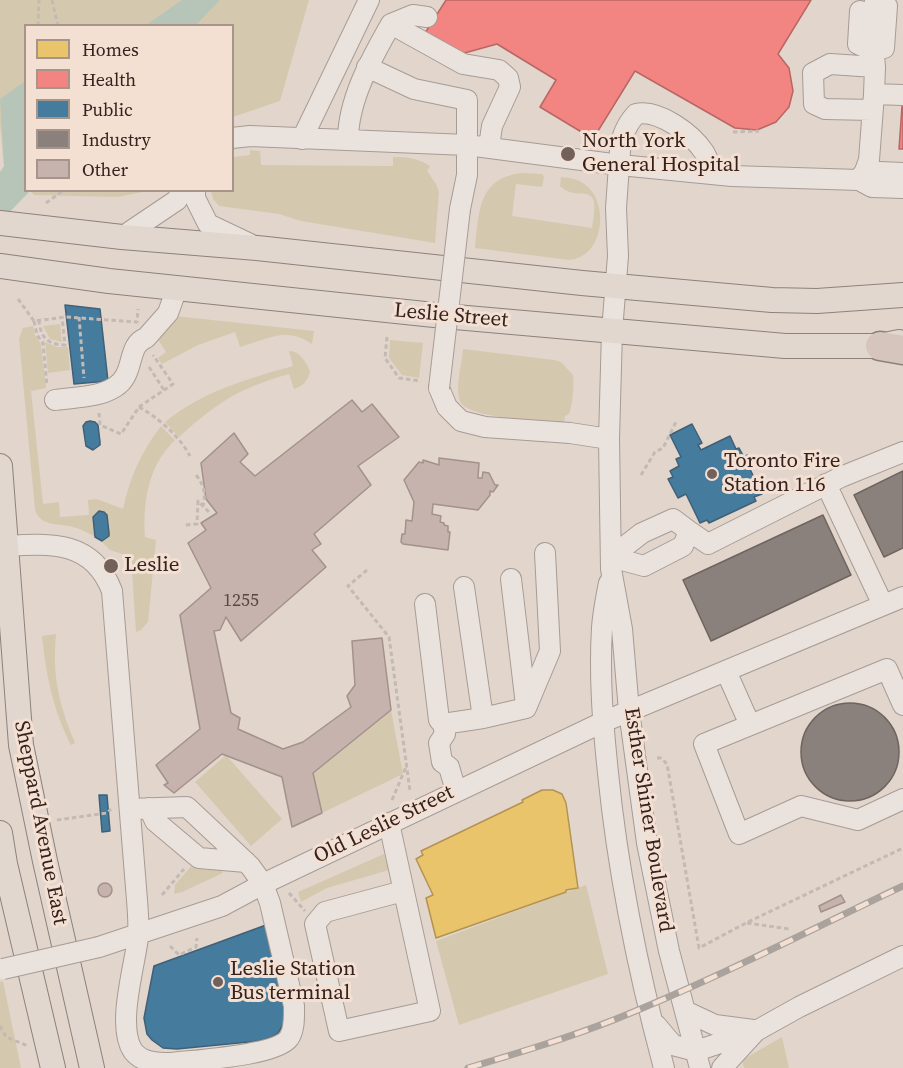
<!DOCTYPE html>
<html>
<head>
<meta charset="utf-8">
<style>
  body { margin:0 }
  #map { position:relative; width:903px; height:1068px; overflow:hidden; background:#e2d5cc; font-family:"Source Serif 4",serif }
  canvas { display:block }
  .legend { position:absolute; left:24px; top:24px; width:210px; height:168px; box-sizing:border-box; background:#f3e0d2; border:2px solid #a7948a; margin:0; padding:8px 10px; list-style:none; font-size:18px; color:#35221e }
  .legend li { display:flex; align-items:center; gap:12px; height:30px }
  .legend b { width:30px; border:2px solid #a7948a }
</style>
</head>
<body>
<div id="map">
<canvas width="903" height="1068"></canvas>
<ul class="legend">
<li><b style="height:16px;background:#e9c46a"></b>Homes</li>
<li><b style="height:16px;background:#f28482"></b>Health</li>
<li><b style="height:16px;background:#457b9d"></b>Public</li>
<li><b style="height:16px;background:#8a817c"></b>Industry</li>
<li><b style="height:16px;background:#c6b3ad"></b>Other</li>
</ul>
</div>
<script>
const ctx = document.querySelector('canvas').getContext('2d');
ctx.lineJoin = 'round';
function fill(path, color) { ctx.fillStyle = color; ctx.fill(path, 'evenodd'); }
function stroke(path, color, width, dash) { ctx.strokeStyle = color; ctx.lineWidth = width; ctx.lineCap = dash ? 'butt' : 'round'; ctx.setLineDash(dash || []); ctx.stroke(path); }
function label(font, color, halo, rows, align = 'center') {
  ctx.font = font + ' "Source Serif 4",serif'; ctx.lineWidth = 6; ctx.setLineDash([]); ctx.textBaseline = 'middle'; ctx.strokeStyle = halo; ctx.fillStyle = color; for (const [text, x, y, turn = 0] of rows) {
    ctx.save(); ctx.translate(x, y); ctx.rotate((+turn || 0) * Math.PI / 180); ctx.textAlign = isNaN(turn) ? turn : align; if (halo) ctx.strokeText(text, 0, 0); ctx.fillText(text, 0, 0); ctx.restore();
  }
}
const green = new Path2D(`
  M0,0h309l-29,101 -47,16 -1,-91h-206l-1,160 -21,-20 -4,-41z
  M250,150l10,1 1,14 132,1v-9c14,0 25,1 37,9l-3,5 9,13 3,8 -4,51 -134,-22 -22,-7 -60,-8 -6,-7 -2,-8 21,-1 1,-33 17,-2z
  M523,173l19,1 2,3 -2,10 -26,-3 -4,32 80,12c10,-53 -13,-23 -32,-42l1,-9c10,1 18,2 26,9 22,19 17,71 -18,74l-94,-12c4,-36 3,-71 48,-75z
  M30,191h118l-31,6 -83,-2z
  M175,316l139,15 -2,13c-26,-18 -44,-5 -72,3l-5,-15 -37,13 -36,19 -4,-6 8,-6 -9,-14z
  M60,324l2,18 -12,-3 -7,-13z
  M33,326l2,9 6,9 5,44 -15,3 12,113 16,-2 1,15 29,-2 -1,-15 9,-1 26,10c7,-32 18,-57 38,-83l14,14c-27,26 -32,61 -30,97l11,3 -8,82 -7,8 -5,2 -5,-75 -21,-7 -10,-10h5l4,-4 -3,-22 -7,-3 -6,4 2,22c-7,-4 -14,-8 -22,-10 -15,-4 -32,0 -38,-17l-16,-171 4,-11z
  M390,340l33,3 -4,35 -17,-3 -13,-17z
  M45,342l12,5h11l2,23 -22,3z
  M463,349l91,11 7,2 12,13c1,12 0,28 -4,39l-4,2 -1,7c-20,-2 -97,-4 -104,-22 -5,-15 2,-37 3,-52z
  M289,351c11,0 18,12 21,21 -2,9 -8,15 -16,17l-5,-15c-52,15 -71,28 -110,63l-14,-15c38,-31 82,-43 128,-56z
  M56,634c-4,43 3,70 19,109l-4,2c-18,-35 -25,-70 -29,-109z
  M391,710l12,64 -81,39 -9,-40z
  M226,755l56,64 -31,27 -56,-64z
  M384,854l5,16 -62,18 -26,14 -3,-10z
  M192,865l13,5h17l1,3 -41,19 -8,2 1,-9z
  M586,885l22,89 -149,51 -23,-84z
  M3,981l18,87h-21v-86z
  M782,1037l7,31h-45l-2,-8z`);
const water = new Path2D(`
  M182,0h38l-24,25h-50z
  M25,81l1,109 4,1 -30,31v-50l4,-6 -4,-67z`);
const homes = new Path2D(`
  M542,790h11l9,4 4,9 12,85 -12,2v2l-130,46 -10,-40 7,-3 -17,-36 7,-4 -2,-4 102,-49 -1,-2z`);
const health = new Path2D(`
  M446,0h365l-33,54 11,14 4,23 -4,16 -13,15 -19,8 -22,-2 -100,-57 -42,68 -53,-32 16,-27 -59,-36 -36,10 -36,-21z
  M903,92v57h-4z`);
const public = new Path2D(`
  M65,305l35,4 8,72 -34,3z
  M90,421l5,1 3,3 2,17v3l-7,5 -7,-4 -3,-20 3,-4z
  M692,424l10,19 -4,2 3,5 29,-14 6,13 3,-1 5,9 3,-2 2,2 3,6 -4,2 14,29 -8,3 2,4 -47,22 -2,-3 -7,3 -14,-29 -8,4 -10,-19 5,-2 -3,-6 9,-5 -3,-7 5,-2 -11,-22z
  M99,511l5,1 3,3 2,18v3l-7,5 -7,-4 -2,-20z
  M99,795h8l3,36 -8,1z
  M277,921l9,99 -8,13 -6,4 -13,4 -82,8 -14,-1 -11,-8 -5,-6 -3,-16 10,-52z`);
const industry = new Path2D(`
  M903,471v77l-19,9 -30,-62z
  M823,515l28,60 -140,66 -28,-61z
  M801 752a49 49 0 1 1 98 0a49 49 0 1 1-98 0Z`);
const building = new Path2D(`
  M352,400l10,12 10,-8 27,33 -41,29 13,19 -57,49 7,10 -9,6 14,17 -85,74 -15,-24 -6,13 -6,1 17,82 9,5 -2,11 45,20 20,-7 48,-35 -4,-11 8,-11 -3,-44 30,-3 9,72 -78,63 9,40 -30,14 -10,-50 -60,-23 -48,39 -10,-8 4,-2 -12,-18 44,-36 -20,-114 31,-27 -23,-45 18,-13 -5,-7 16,-10 -11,-14 -5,-36 33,-30 14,21 -8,8 15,14z
  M439,458l40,5 -1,15h4l1,-6 6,1 6,12h3l-5,7 -3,-1v4l-12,15 -45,-6 -1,10 9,2 -1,6 4,1v2l4,1v6h2l-2,18 -45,-6 -2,-2 1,-8h3l1,-14 6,1 2,-19 -10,-22 15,-18 4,1v-3l16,5z
  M98 890a7 7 0 1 1 14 0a7 7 0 1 1-14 0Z
  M841,895l4,7 -24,10 -2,-6z`);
const path = new Path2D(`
  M52,0l6,26
  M38,26l1,-26
  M733,132l26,-1
  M46,203l18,-13
  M18,299l16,22 32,-4 71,5 1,-13
  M79,317l5,61
  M39,320c1,17 9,25 26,25l-3,-28
  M34,321l3,14 6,8 4,43
  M387,337l-2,21 14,20 22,3
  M149,367l15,23
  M139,407l34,-23 -20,-29
  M99,413l1,12 21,9 18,-27c20,11 41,30 51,49
  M196,475c8,10 10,18 7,31
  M641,475l14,-23 8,-4 14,-28
  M186,525l11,-1 1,-23 13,13
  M367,570l-19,16 41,51 21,154
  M657,758h4l6,6 32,184 47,-25 157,-75
  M392,800l14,-33
  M57,820l50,-7 4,-4
  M289,893l16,18
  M162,895l22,-26
  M747,923l42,6
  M170,946l9,9 17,-8 1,-9
  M0,1026l6,11 22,9`);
const minor = new Path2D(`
  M860,11l-2,33 15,7 11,-3 3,-42 -6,-6
  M391,24l22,-9 14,2
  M367,67l47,22 53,11v75l-7,34
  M874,94l29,1
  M872,110l-47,-1 -11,-5 -1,-31 17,-9 45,3
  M232,138l18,-2 217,9 153,20 112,11 127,4 6,-9 4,-11 5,-66 1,-27 -3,-33 3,-34
  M302,139l67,-139
  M348,140c0,-40 23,-81 43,-116l72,40 36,6 9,8 2,9 -18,39 -3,21
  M859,180l21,-8 23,1
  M859,180l13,7 31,1
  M195,190v8l13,26 42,20
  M122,237l55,-37 5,-10
  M439,388l8,19 14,14 24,6 85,6 39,6
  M55,400c19,-3 43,-2 60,-13 21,-13 11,-42 31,-49l22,-25 9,-25
  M826,484l57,121
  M673,519l16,12 -6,15 -39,20 -33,-9 31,-24z
  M689,531l19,13 133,-67 62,-25
  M6,546c46,-3 87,-5 106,45l25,309c1,12 2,25 1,37 -3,29 -22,89 -5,114 9,12 25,12 38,12 24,-3 105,-7 118,-25 6,-9 5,-23 5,-32l-24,-103 -7,-19 -13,-18 -63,-59 -57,2
  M511,579l15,126
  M609,583c-3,15 -6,30 -7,45 -3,49 1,97 6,145 10,100 30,198 56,295
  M464,587l19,131
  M425,604l14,116 4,4 2,10 -6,9 3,19 7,5 7,24
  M726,671l24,54
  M903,705l-16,-36 -183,75 35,90 62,-28 57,14 45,-21
  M443,724l40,-6 43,-10 24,-57 -5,-98
  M149,808l6,13 44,37 47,4
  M389,823l41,188 -91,20 -24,-107 10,-12 78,-21
  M99,947l123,-41 41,-22 340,-162 300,-125
  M685,1011l30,14 38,5
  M656,1025l17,20 23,6 60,-20 43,-24 104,-51
  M700,1068l-31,-117 -22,-108 -18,-132 -7,-82 -11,-60 -2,-130 3,-108 6,-75 -2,-48 4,-57c1,-14 7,-27 16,-37 23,-5 56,20 68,38 4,6 6,15 9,22
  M722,1068l32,-35`);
const major = new Path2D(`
  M0,223l122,14 135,11 325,35 190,17 45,1 86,-6
  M0,266l109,15 335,35 341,30h95l19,-4
  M0,466l21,279 24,116 47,207
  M0,833l5,31 48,204`);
const highway = new Path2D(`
  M880,346l23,4`);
const rail = new Path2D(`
  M468,1068c50,-15 100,-30 148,-49 98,-39 192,-88 287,-133`);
const minorBridge = new Path2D(`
  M439,388l21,-179
  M3,969l96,-22`);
const markers = [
  [568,154,8,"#72615b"],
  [712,474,6,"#72615b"],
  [111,566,8,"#72615b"],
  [218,982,6,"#72615b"]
];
const numberNames = [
  ["1255",241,601]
];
const poiNames = [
  ["North York",582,142],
  ["General Hospital",582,166],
  ["Toronto Fire",724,462],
  ["Station 116",724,486],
  ["Leslie",124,566],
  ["Leslie Station",230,970],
  ["Bus terminal",230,994]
];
const streetNames = [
  ["Leslie Street",451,316,5],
  ["Esther Shiner Boulevard",648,820,81],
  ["Sheppard Avenue East",40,823,79],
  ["Old Leslie Street",384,825,-26]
];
fill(green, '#d4c9af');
fill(water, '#b7c5b8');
fill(homes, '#e9c46a');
stroke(homes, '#b39353', 1.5);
fill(health, '#f28482');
stroke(health, '#b96764', 1.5);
fill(public, '#457b9d');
stroke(public, '#406077', 1.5);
fill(industry, '#8a817c');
stroke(industry, '#706460', 1.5);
fill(building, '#c6b3ad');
stroke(building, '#a2918c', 1.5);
stroke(minor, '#a79b95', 22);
stroke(major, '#8d817c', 26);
stroke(highway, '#8d817c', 31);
stroke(path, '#c3bab4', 3, [4.5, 3]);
stroke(minor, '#eae3dd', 20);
stroke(major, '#e1d7cf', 24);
stroke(highway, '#d5c5bd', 28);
stroke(rail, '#aaa29d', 7);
stroke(rail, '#f3e0d2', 4.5, [14]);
stroke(minorBridge, '#a79b95', 22, []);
stroke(minorBridge, '#eae3dd', 20);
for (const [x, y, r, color] of markers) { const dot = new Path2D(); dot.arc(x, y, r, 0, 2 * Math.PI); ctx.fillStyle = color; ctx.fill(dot); stroke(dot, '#f3e0d2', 2); }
label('18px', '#594642', null, numberNames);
label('21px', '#35221e', '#f3e0d2', poiNames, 'left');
label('21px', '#35221e', '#f3e0d2', streetNames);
</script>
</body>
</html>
